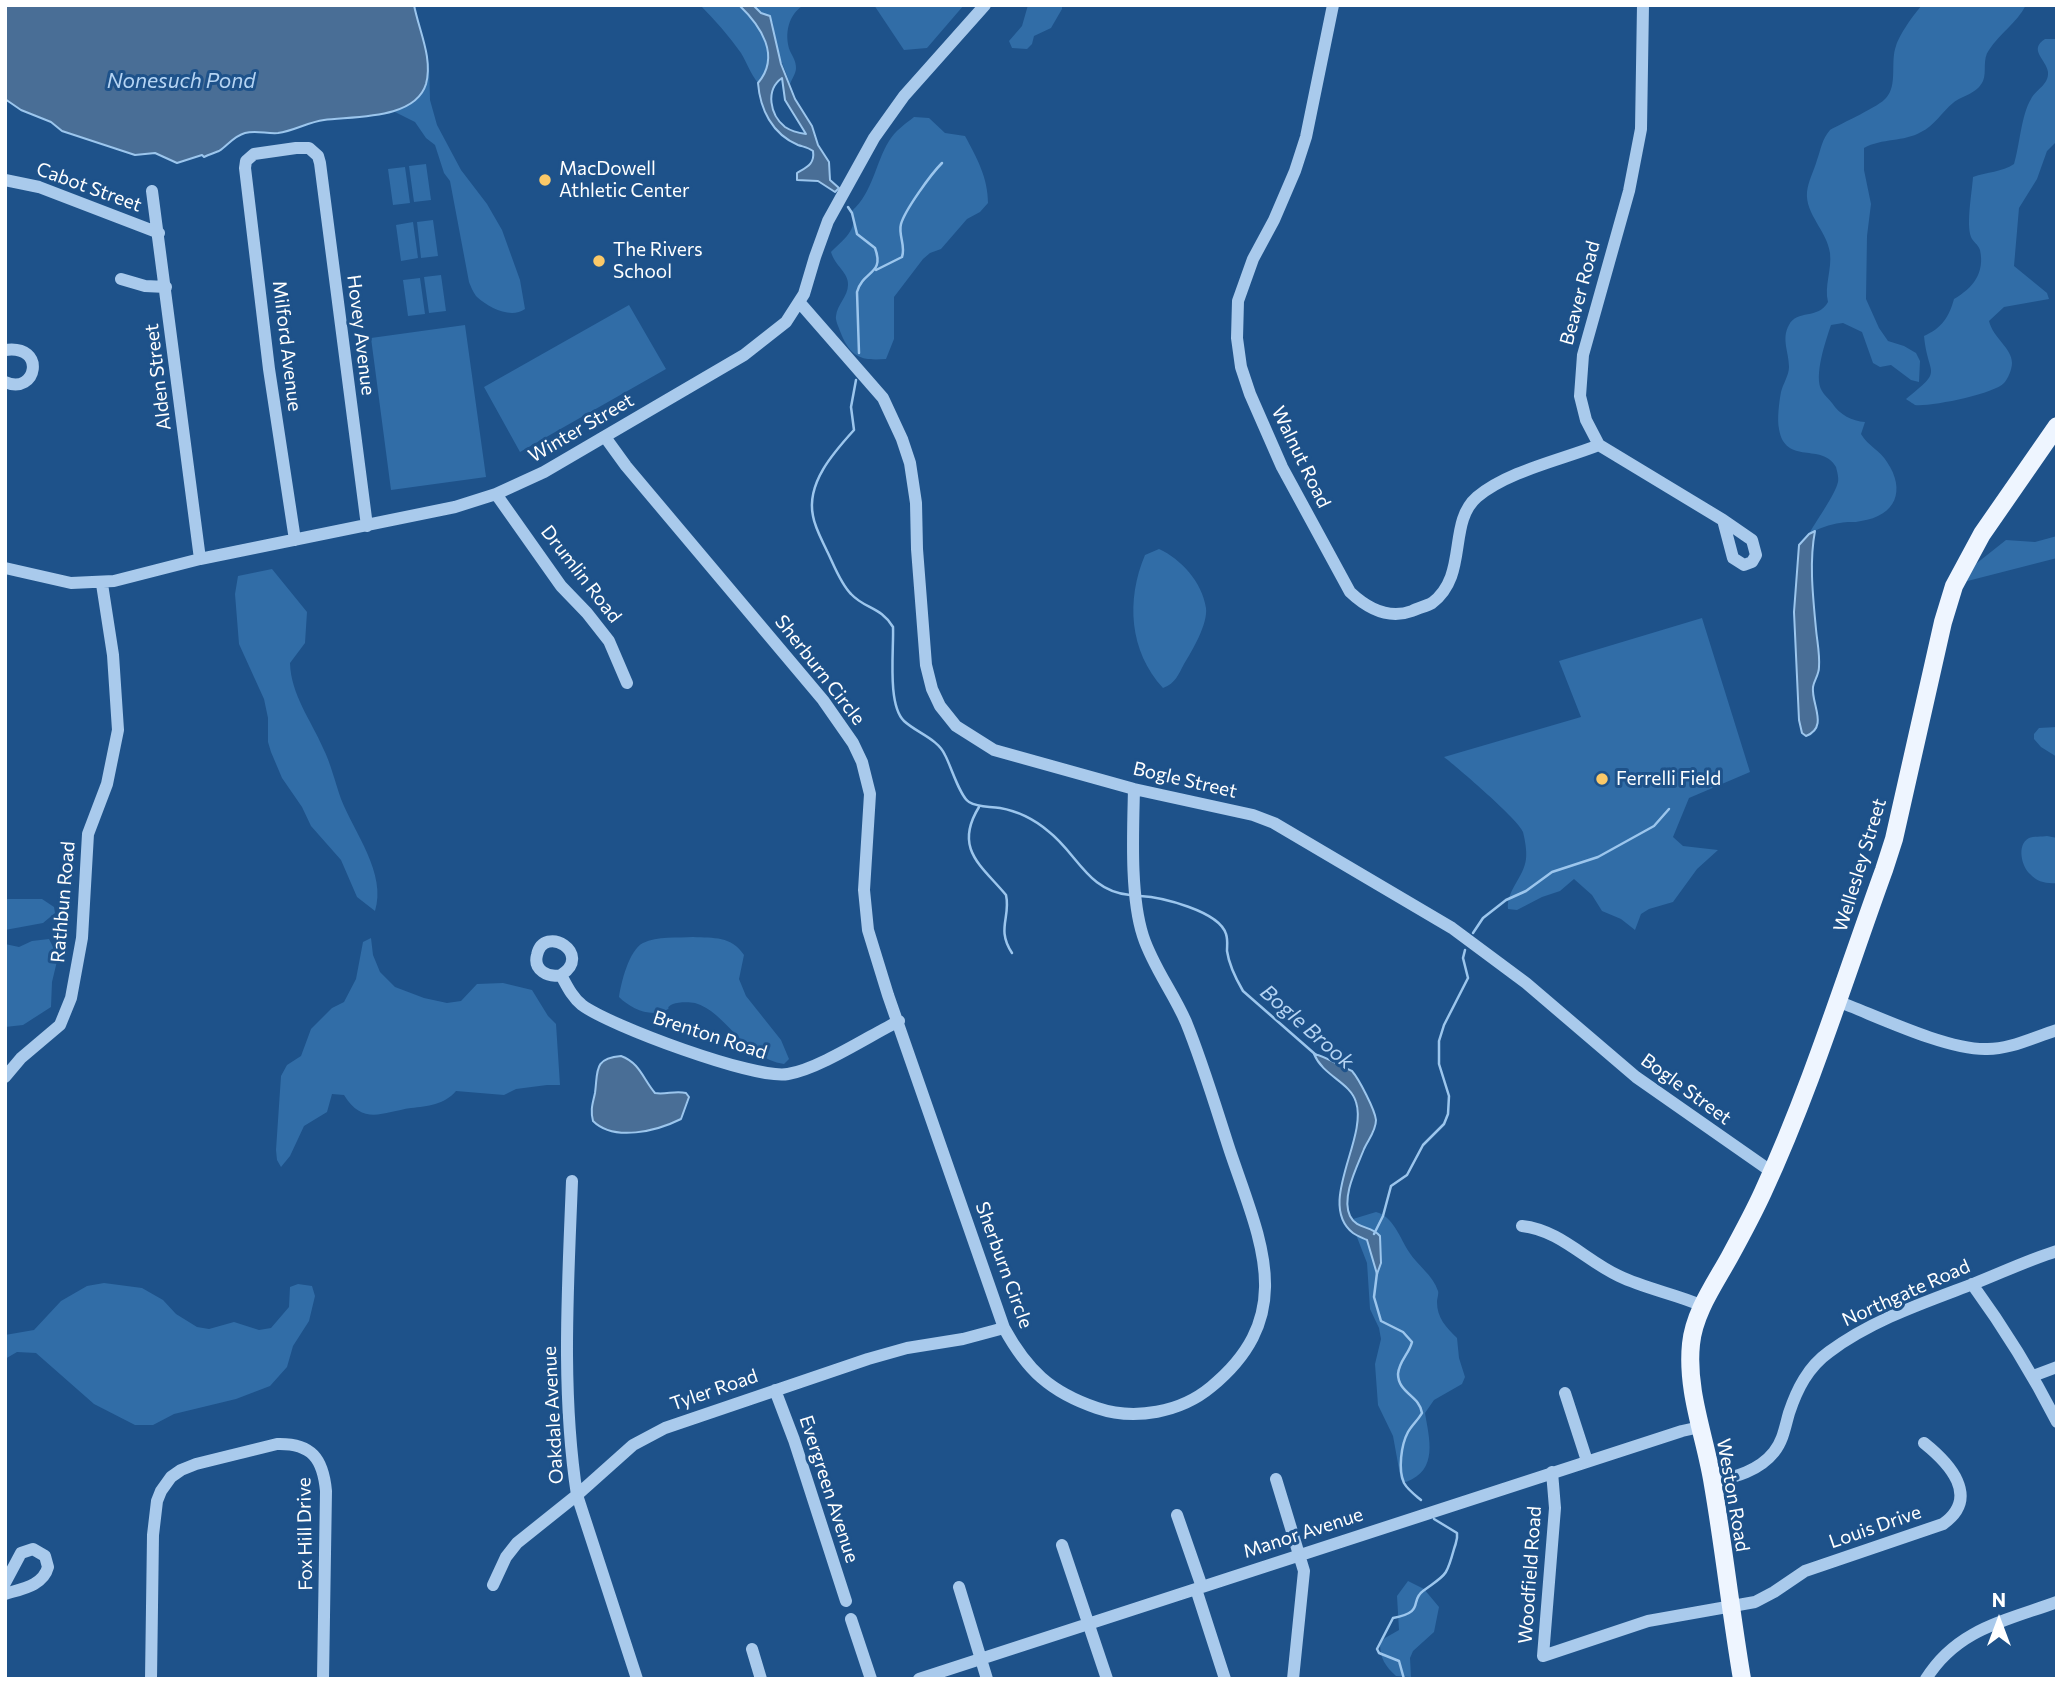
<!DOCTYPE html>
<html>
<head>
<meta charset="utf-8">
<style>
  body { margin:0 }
  #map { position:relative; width:2062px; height:1684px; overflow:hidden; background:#1e528a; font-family:Commissioner,sans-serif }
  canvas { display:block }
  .frame { position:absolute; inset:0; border:7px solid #fff; pointer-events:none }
  .north { position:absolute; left:1964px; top:1586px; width:70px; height:70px; -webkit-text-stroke:5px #1e528a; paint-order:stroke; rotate:0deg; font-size:19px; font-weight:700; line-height:28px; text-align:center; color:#fff }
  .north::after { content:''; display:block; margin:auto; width:24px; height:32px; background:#fff; clip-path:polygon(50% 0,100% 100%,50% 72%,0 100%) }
</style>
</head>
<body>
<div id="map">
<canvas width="2062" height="1684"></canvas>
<div class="frame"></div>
<div class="north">N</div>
</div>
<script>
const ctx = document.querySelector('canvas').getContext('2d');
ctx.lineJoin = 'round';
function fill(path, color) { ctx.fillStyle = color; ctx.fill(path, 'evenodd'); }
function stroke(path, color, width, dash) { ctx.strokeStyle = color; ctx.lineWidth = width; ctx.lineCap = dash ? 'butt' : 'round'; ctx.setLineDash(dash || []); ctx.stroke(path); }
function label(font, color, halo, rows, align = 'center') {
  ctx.font = font + ' Commissioner,sans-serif'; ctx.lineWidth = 6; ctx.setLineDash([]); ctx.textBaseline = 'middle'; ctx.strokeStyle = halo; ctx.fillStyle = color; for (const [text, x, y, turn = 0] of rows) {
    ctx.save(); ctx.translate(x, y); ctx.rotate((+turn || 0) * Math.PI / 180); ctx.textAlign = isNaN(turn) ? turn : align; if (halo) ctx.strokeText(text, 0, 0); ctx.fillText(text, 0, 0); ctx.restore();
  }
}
const green = new Path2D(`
  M700,5h39c22,21 42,51 19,78 -8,-10 -11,-20 -17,-30 -12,-17 -26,-33 -41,-48z
  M753,5h51c-16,9 -20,30 -14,46 3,6 6,10 6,17 0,5 -4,11 -6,16 -7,-21 -17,-38 -17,-61z
  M874,5h90l-37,43 -23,2z
  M1028,5h34v4l-11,19 -17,8 -2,8 -5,5 -15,-1 -3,-7 13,-15z
  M1922,5h104c-10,19 -26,28 -37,45 -7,9 -2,22 -6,31 -6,13 -20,14 -30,22 -11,9 -19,23 -32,29 -17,10 -39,6 -57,16v22l7,34 -4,32 -1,63 13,29 9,13 16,5 12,7 4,8 -1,21 -8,-2 -20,-15 -11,2 -7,-4 -11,-31 -19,-9 -12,2c-5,15 -18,52 -9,66 2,4 7,8 10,12 8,12 20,18 33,19l-4,12c7,12 20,17 26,28 19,28 9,54 -26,59 -7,2 -14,0 -21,2 -9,1 -23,6 -31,11 7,-13 26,-39 29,-52 1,-4 -1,-11 -2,-15 -13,-25 -51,-1 -57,-38 -2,-10 0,-26 2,-37 2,-8 8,-17 8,-25 0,-15 -8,-28 0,-42 8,-16 29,-5 39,-23 -4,-16 4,-32 2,-49 -3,-22 -25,-39 -23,-61 1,-11 7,-21 10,-32 4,-11 5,-21 13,-30 12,-7 50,-24 56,-32 12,-13 4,-36 10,-52 3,-11 18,-32 26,-41z
  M2045,39h12v102l-10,10 -10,28 -18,29 -5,58 33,27 2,6 -45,8 -15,14c4,17 23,27 23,42 0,6 -4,16 -8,20 -10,11 -74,24 -89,22 -1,-1 -8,-5 -9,-6 39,-31 22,-21 18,-63 18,-8 25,-19 30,-37 19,-11 31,-26 26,-49 -2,-6 -7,-8 -9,-13 -5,-13 1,-45 2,-60 14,-5 29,-5 41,-13 6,-20 7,-48 17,-65 5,-10 18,-14 17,-27 -2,-13 -20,-22 -3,-33z
  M429,63l1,37 7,25 24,45 26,34 15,26 18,50 5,29c-14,10 -36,-1 -48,-12 -3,-3 -6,-10 -8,-15l-19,-101 -6,-8 -9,-28 -9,-7 -11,-16 -22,-11c27,-11 33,-20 36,-48z
  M914,117l15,1 16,15 20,3c12,22 23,42 23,67l-8,9 -13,7 -26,30 -11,4 -7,6 -29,38v42l-8,20c-26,2 -36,-2 -46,-28 -1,-3 -5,-11 -4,-15 1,-11 12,-20 12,-31 1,-12 -13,-19 -17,-33 12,-12 28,-23 21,-41 21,-19 23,-47 37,-70 6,-10 16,-17 25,-24z
  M426,164l5,36 -17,2 -5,-36z
  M405,167l5,36 -17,2 -5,-36z
  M433,220l5,36 -17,2 -4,-36z
  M413,222l5,36 -17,3 -5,-36z
  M441,275l5,36 -17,2 -5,-36z
  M420,278l5,36 -17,2 -5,-36z
  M629,305l37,64 -146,83 -36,-65z
  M465,325l21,152 -95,13 -20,-152z
  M2057,536v22l-109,28 58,-46 29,2z
  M1159,549c22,10 43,33 47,59 2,16 -14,43 -22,56 -6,11 -8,19 -21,24 -34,-37 -37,-88 -18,-133z
  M272,569l35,43 -2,31 -15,20c1,32 21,57 33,85 8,16 12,34 18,51 13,33 46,75 34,112l-18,-14 -16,-37 -30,-34 -9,-19 -20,-29 -11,-26 -3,-10v-24l-4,-19 -25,-55 -4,-50 3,-18z
  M1702,618l48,154 -61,26 -16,39 10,9 35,4 -21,19 -24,33 -24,7 -8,5 -6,16 -14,-11 -19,-8 -10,-16 -18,-16 -14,12 -18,6 -25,13 -9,-1c-2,-18 16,-32 18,-50 1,-8 -1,-19 -3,-27 -4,-12 -65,-64 -79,-75l137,-40 -22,-56z
  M2057,727v30l-16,-10 -7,-8v-5l5,-6z
  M2047,836l10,2v45c-10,1 -20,-1 -27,-9 -8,-7 -14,-29 -1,-36 4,-2 13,-1 18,-2z
  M5,899h37l12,8 1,6 -12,10 -38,7z
  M693,937c21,1 38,-1 51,18l-5,24 7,17 35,44 8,19 -5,5c-40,-6 -59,-53 -89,-61 -6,-1 -17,-1 -22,1 -10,5 1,3 -9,7 -15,6 -34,-3 -45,-14 2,-14 10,-47 24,-54 14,-7 35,-5 50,-6z
  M371,938l2,17 7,17 15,15 29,11 23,5 14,-2 16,-17 26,-1 29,7 16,26 8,8 4,61h-13l-31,4 -12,6 -48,-4c-12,14 -28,15 -45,17 -28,4 -48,18 -67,-13l-12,-1 -5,18 -23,14 -14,30 -9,11 -4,-7 -1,-10 5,-74 6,-11 14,-9 10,-27 21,-21 12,-6 12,-23 7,-37z
  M49,939l9,18 -6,25 -1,25 -28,18 -18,2v-83l14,3 13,-6z
  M1376,1212c17,4 24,26 33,40 8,13 24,23 29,39 1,2 -1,8 -1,11 0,16 9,25 20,36l2,20 6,19 -3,7 -28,16 -9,13c4,25 14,57 -19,69l-5,-2 -8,-44 -15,-31 -3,-41 6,-25 -2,-11 -9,-19 -3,-46 -12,-31 -2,-13z
  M104,1283l38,5 21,12 13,14 21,13 12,2 25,-7 25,8 12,-2 18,-21 1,-20 8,-3 14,2 3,10 -6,25 -16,25 -6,21 -17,19 -34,13 -62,15 -21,11h-18l-41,-21 -58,-51 -19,-1 -12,7v-24l29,-5 27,-29 26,-15z
  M1408,1581l16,8 15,18 -5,25 -21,19 -3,7 1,19 -15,-1c-11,-10 -16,-18 -16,-33l5,-5 14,-8 -2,-34z`);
const water = new Path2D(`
  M5,5h409c5,26 19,53 12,79 -11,36 -73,32 -102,36 -16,2 -30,11 -46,13 -11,1 -22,-3 -33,0 -11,3 -17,12 -26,18 -5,2 -11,4 -15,6l-2,-2 -25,8 -22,-10 -20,2 -73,-24 -11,-9 -30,-12 -16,-11z
  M739,5h14l8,8 9,3 11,48 14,35 17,27 6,19 11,17 1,18 9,8 -4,4 -17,-11 -21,-1v-7c10,-6 18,-9 16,-22 -5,-4 -9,-4 -15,-6 -26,-11 -38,-36 -40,-62 23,-27 3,-57 -19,-78zM782,78l3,22 21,34c-7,-1 -15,-3 -21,-7 -15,-12 -20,-37 -3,-49z
  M1815,531c-6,31 -2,66 1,98 1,12 4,25 3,38 0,8 -5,13 -6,20 -2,17 16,40 -7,49l-4,-3 -3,-13 -5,-108 5,-67 10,-11z
  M1314,1054c14,3 25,12 38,17 7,8 23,39 24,49 0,11 -8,20 -12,29 -7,18 -23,48 -14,67 7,14 21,9 30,20l1,27 -4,11 -10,-34c-4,-2 -10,-4 -14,-7 -37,-29 15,-94 3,-131 -6,-20 -33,-26 -42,-48z
  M621,1056c19,7 22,23 34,37 11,2 20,-3 31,0l3,4 -8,22c-24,12 -67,23 -88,2 -3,-12 0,-18 2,-28 3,-21 -2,-35 26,-37z`);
const stream = new Path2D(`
  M848,207l4,6 5,21 18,14c10,27 -12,22 -18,44l2,61
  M876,270l26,-13c4,-11 -4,-22 -1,-33 4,-14 30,-50 41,-61
  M856,380l-5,27 3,23c-20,22 -48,53 -41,86 2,12 9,24 14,35 7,14 13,32 24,43 14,15 30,13 42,33 1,22 -6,78 11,94 13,12 34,18 41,34 6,11 15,42 24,47 10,6 20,4 31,6 17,3 35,12 48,23 29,22 40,61 82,64
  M979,807c-26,42 3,59 27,88 5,22 -10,34 6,58
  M1140,896c21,1 79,15 86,38 2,6 1,11 1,17 2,14 9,28 16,40l73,64
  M1473,933l10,-15 23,-18 20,-9 26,-19 46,-15 56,-31 15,-17
  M1374,1234l9,-18 8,-30 16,-11 16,-30 21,-21 4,-10 1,-18 -10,-32v-23l5,-16 24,-47 -5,-20 2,-8
  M1377,1273l-3,24 7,24 22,11 9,10c-3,12 -13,19 -14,32 0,19 22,22 24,39 -4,7 -10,12 -14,19 -7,13 -10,38 -4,51 4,7 11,12 17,17
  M1404,1679l-5,-18 -20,-8 -2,-4 16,-31c33,-6 16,-17 30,-27 23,-17 23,-13 31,-42 2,-7 4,-9 3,-16l-23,-14`);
const minor = new Path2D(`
  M1333,5l-27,132 -11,34 -21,49 -21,39 -15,42 -1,37 4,29 9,27 32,73 68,125c17,16 38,28 62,19 6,-3 15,-5 20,-8 37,-28 15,-80 45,-106 31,-26 84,-37 122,-52
  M1643,5l-2,124 -12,62 -46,164 -3,41 6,24 13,25 124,75 29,20 4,15 -4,7 -8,3 -11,-7 -10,-38
  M5,180l34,7 120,46
  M152,191l48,368
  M121,279l24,7 21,1
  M800,303l83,95 19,41 8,24 6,40 1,46 9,116 6,24 8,17 16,20 38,24 140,39 119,26 21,8 178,105 74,55 110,94 136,95
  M5,350c42,-6 32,46 0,32
  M605,437l21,29 197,234 30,43 9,19 8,32 -6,96 4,40 20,65 116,333c23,42 46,64 93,80 38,13 84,4 114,-21 88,-72 49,-147 19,-236 -14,-43 -27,-87 -44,-129 -13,-30 -33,-55 -43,-86 -13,-40 -10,-104 -9,-147
  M496,494l65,92 26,27 22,28 18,42
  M295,540l-26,-171 -24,-201 1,-7 8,-7 42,-6h13l9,8 2,7 47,363
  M5,568l66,15 43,-2 86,-22 255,-52 41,-13 48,-22 200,-117 42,-33 18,-28 11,-37 13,-36 46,-83 30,-42 81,-91
  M561,975c-13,3 -28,-5 -24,-20 7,-32 57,-1 24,20 6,11 11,22 21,30 28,21 174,75 206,69 31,-5 81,-38 111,-53
  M1837,1001c40,15 107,48 148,48 24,1 49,-12 72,-19
  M5,1077l16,-19 39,-33 11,-27 11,-60 6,-104 19,-50 11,-54 -5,-75 -11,-71
  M572,1181c-4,104 -11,211 5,314l60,184
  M1522,1226c38,4 64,35 97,50 27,13 57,18 84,30
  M1972,1284c32,44 60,89 85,138
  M2033,1376l24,-9
  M775,1390l19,50 52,161
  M1565,1393l22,68
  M1552,1472l3,36 -12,148 105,-35 107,-19 19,-10 31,-21 138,-47c38,-27 6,-61 -19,-81
  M1276,1479l28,92 -11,108
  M1713,1482c22,-5 46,-11 61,-30 9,-11 11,-25 15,-39 8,-24 19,-46 40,-61 43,-32 94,-49 144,-68 28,-11 55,-24 84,-33
  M1177,1515l25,72
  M1062,1545l45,134
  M5,1583l16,-30 12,-4 12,7 3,11c-5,19 -27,22 -43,27
  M493,1585l13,-28 11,-14 60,-48 56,-50 32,-17 203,-69 39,-11 56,-9 41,-11
  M959,1587l28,92
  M1196,1589l29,90
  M851,1619l20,60
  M752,1649l9,30
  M151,1679l2,-144 4,-34 4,-10 10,-14 10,-7 15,-6 81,-20c35,-1 46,15 49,47l-3,188
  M919,1679l763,-248 18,-4
  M1926,1679c31,-50 79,-58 131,-77`);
const major = new Path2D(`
  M1742,1679c-11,-65 -18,-130 -29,-194 -7,-46 -27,-93 -22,-141 3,-31 23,-59 38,-86 12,-22 24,-44 34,-66 48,-104 82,-215 121,-322l10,-31 49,-217 11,-36 28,-52 75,-108`);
const markers = [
  [545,180,7,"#fbc968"],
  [599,261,7,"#fbc968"],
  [1602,779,7,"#fbc968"]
];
const poiNames = [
  ["MacDowell",559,169],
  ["Athletic Center",559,191],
  ["The Rivers",613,250],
  ["School",613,272],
  ["Ferrelli Field",1616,779]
];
const streetNames = [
  ["Cabot Street",89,187,20],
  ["Beaver Road",1580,293,-75],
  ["Hovey Avenue",361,335,83],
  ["Milford Avenue",287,346,83],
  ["Alden Street",158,377,-97],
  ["Winter Street",581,428,-30],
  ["Walnut Road",1301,457,64],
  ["Drumlin Road",581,574,52],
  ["Sherburn Circle",820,670,52],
  ["Bogle Street",1185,780,13],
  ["Wellesley Street",1860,865,-73],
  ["Rathbun Road",63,902,-85],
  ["Brenton Road",710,1035,18],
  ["Bogle Street",1686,1089,36],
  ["Sherburn Circle",1004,1265,70],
  ["Northgate Road",1906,1293,-24],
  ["Tyler Road",714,1390,-19],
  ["Oakdale Avenue",553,1415,-93],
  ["Evergreen Avenue",829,1489,72],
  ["Weston Road",1733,1495,80],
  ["Louis Drive",1875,1527,-19],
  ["Manor Avenue",1303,1533,-18],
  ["Fox Hill Drive",305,1534,-91],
  ["Woodfield Road",1530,1575,-86]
];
const waterNames = [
  ["Nonesuch Pond",181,81],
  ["Bogle Brook",1307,1027,41]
];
fill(green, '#316da7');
fill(water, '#496e96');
stroke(water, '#9cc6ed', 2);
stroke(stream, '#9cc6ed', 2.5);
stroke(minor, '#a9caec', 12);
stroke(major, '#eef5ff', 18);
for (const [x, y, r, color] of markers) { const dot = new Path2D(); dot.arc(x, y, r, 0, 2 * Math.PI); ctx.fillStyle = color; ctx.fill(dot); stroke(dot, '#1e528a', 2.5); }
label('19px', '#fff', '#1e528a', poiNames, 'left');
label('19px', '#fff', '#1e528a', streetNames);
label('italic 21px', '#b5d4f3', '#1e528a', waterNames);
</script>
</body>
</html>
